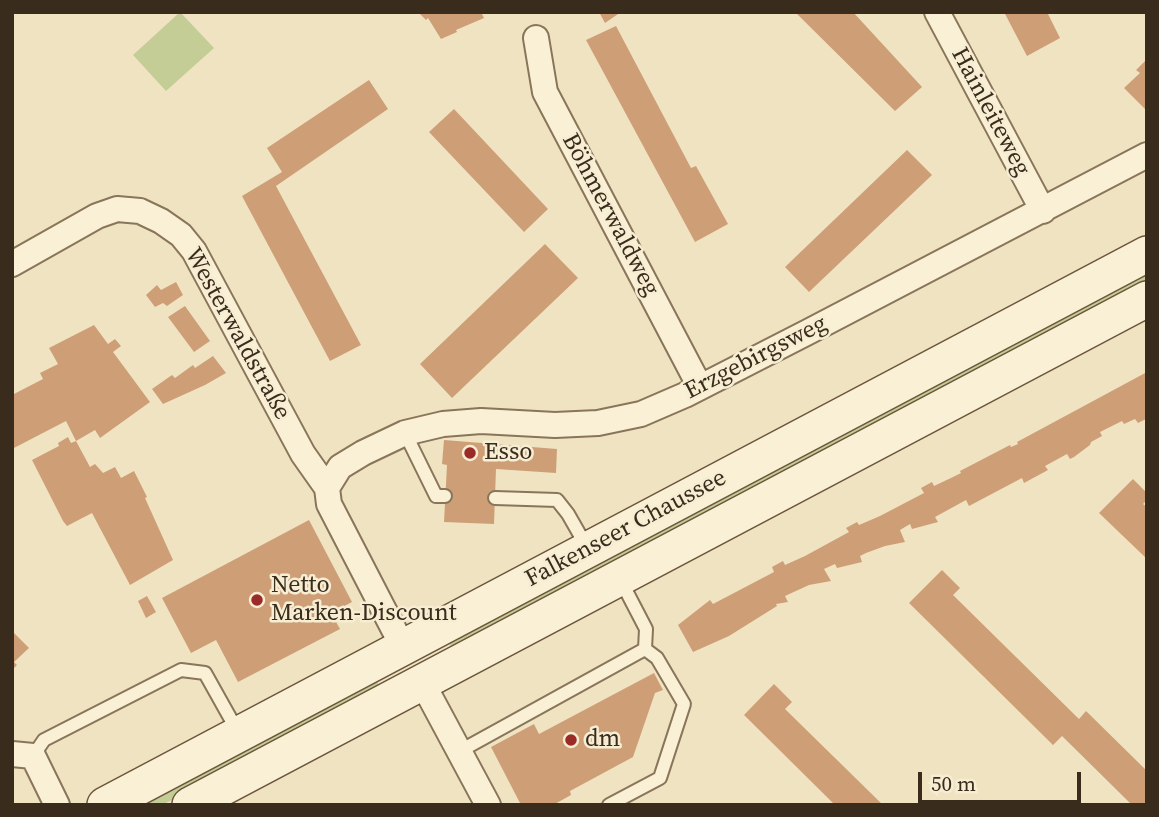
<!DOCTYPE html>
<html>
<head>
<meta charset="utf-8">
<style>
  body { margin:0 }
  #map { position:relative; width:1159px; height:817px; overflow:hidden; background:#efe3c2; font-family:"Source Serif 4",serif }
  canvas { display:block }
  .frame { position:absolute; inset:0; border:14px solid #392c1d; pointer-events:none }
  .scale { position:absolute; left:918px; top:772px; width:163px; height:32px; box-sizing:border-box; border:4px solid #392c1d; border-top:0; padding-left:9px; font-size:21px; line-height:24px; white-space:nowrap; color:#392c1d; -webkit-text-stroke:5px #f6edd2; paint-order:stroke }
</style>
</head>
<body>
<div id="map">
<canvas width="1159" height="817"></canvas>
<div class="frame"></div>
<div class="scale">50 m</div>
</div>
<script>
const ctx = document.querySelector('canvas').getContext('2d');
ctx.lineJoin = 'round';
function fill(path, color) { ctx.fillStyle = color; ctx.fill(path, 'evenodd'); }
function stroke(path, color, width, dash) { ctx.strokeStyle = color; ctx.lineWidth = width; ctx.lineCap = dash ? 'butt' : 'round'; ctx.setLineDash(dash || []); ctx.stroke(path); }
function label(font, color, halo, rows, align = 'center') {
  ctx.font = font + ' "Source Serif 4",serif'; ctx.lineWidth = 5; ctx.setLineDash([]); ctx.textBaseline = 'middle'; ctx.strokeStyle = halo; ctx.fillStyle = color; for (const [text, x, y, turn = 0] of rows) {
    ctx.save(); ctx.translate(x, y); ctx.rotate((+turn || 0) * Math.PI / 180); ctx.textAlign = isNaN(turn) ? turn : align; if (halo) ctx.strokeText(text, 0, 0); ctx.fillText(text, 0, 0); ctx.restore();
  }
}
const green = new Path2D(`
  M180,12l34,36 -48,43 -33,-36z
  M1147,268v18l-693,366 -7,-13z
  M375,677l6,13 -219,115h-29z`);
const building = new Path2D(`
  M418,12h63l3,6 -28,12 1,2 -16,7 -13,-21 -2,2z
  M599,12h22l-16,11z
  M795,12h58l69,75 -27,24z
  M1004,12h43l13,26 -33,18z
  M616,26l75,142 5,-2 32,58 -33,18 -109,-202z
  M1147,59v52l-23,-23 16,-15 -4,-3z
  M369,80l19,29 -112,77 85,159 -31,16 -88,-165 40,-24 -15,-24z
  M454,109l94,100 -24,23 -95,-100z
  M907,150l25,25 -123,117 -24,-25z
  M545,244l33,34 -126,120 -32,-34z
  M176,282l7,13 -16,11 -4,-3 -8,4 -9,-12 11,-10 4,5z
  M185,306l25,35 -16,11 -26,-35z
  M94,325l14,19 7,-5 6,7 -8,6 37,50 -50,36 -5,-8 -19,11 -10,-20 -54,28v-54l31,-16 -3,-6 18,-9 -9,-16z
  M213,356l13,17 -21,12 -42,19 -11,-15 20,-14 3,3 18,-13 2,3z
  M1147,372l-1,47 -8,4 -3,-4 -11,5 -2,-3 -22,11 2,4 -11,6 -1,3 -16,12 -4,2 -3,-5 -22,12 3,4 -24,13 -2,-5 -53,28 -3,-6 -31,17 3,5 -26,7 -2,-5 -10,6 5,12 -20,4 -19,7 -6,3 2,6 -25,6 -2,-4 -11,5 7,12 -22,4 -24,11 3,6 -12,2 1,2 -48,30 -36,16 -15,-27 32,-25 3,4 61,-32 -2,-5 11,-6 2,4 20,-9 44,-24 -3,-4 11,-6 2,3 21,-9 44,-23 -3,-5 11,-6 2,4 19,-9 8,-4 -1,-2 50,-26 1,2 7,-3 -1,-2z
  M68,437l3,6 5,-2 14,26 5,-3 8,9 12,-6 6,11 13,-7 13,26 -2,1 28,62 -43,25 -38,-72 -25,13 -4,-5 -31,-61 27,-14 -1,-3z
  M444,440l113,9 -1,24 -60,-4 -2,55 -50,-2 3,-57 -5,-1z
  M1133,479l14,14v7l-4,4 4,3v52l-48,-46z
  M309,520l43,82 -21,11 9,16 -102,53 -22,-42 -25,13 -29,-55z
  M942,570l18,18 -7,7 126,124 7,-8 59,58 2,36h-15l-70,-69 -9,9 -144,-142z
  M147,596l9,16 -10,6 -8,-17z
  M12,631l17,17 -15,14 3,3 -5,5z
  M654,673l9,17 -8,3 -22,64 -63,34 1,4 -18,10h-32l-30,-58 43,-23 5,10z
  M774,684l18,18 -7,7 98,96h-48l-91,-90z`);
const service = new Path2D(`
  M405,433l31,63h9
  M495,498l62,2 11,14 20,35
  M620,579l26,50 -1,20
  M460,751l185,-102 12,9 27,46 -24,74 -51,27
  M33,756l11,-16 137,-70 24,3 33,59`);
const minor = new Path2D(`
  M937,12l106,199
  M536,38l9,54 155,295
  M12,264l85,-48 20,-7 23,2 21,10 20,14 13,16 109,203 24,34
  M403,647l-74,-143 -2,-16 13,-21 23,-14 42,-20 38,-9 38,-3 74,4 43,-2 43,-9 44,-19 123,-63 339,-177
  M422,682l66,123
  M12,754l21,2 24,49`);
const secondary = new Path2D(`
  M105,805l1042,-551
  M190,805l957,-506`);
const markers = [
  [470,453,7,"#9a2b28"],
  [257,600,7,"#9a2b28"],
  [571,740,7,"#9a2b28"]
];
const streetNames = [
  ["Hainleiteweg",990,112,62],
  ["Böhmerwaldweg",610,215,62],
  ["Westerwaldstraße",237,334,61],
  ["Erzgebirgsweg",756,358,-27],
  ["Falkenseer Chaussee",626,529,-28]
];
const poiNames = [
  ["Esso",484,453],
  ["Netto",271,586],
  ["Marken-Discount",271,614],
  ["dm",585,740]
];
fill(green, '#c5cd96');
fill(building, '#ce9f77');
stroke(service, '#897559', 16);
stroke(minor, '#897559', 28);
stroke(secondary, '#6b563c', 38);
stroke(service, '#f9f0d6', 12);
stroke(minor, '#f9f0d6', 24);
stroke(secondary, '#f9f0d6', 35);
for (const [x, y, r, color] of markers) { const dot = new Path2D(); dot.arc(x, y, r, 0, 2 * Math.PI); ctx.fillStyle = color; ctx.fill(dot); stroke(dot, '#f6edd2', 2.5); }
label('24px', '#392c1d', '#f6edd2', streetNames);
label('24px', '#392c1d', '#f6edd2', poiNames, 'left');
</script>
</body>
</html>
